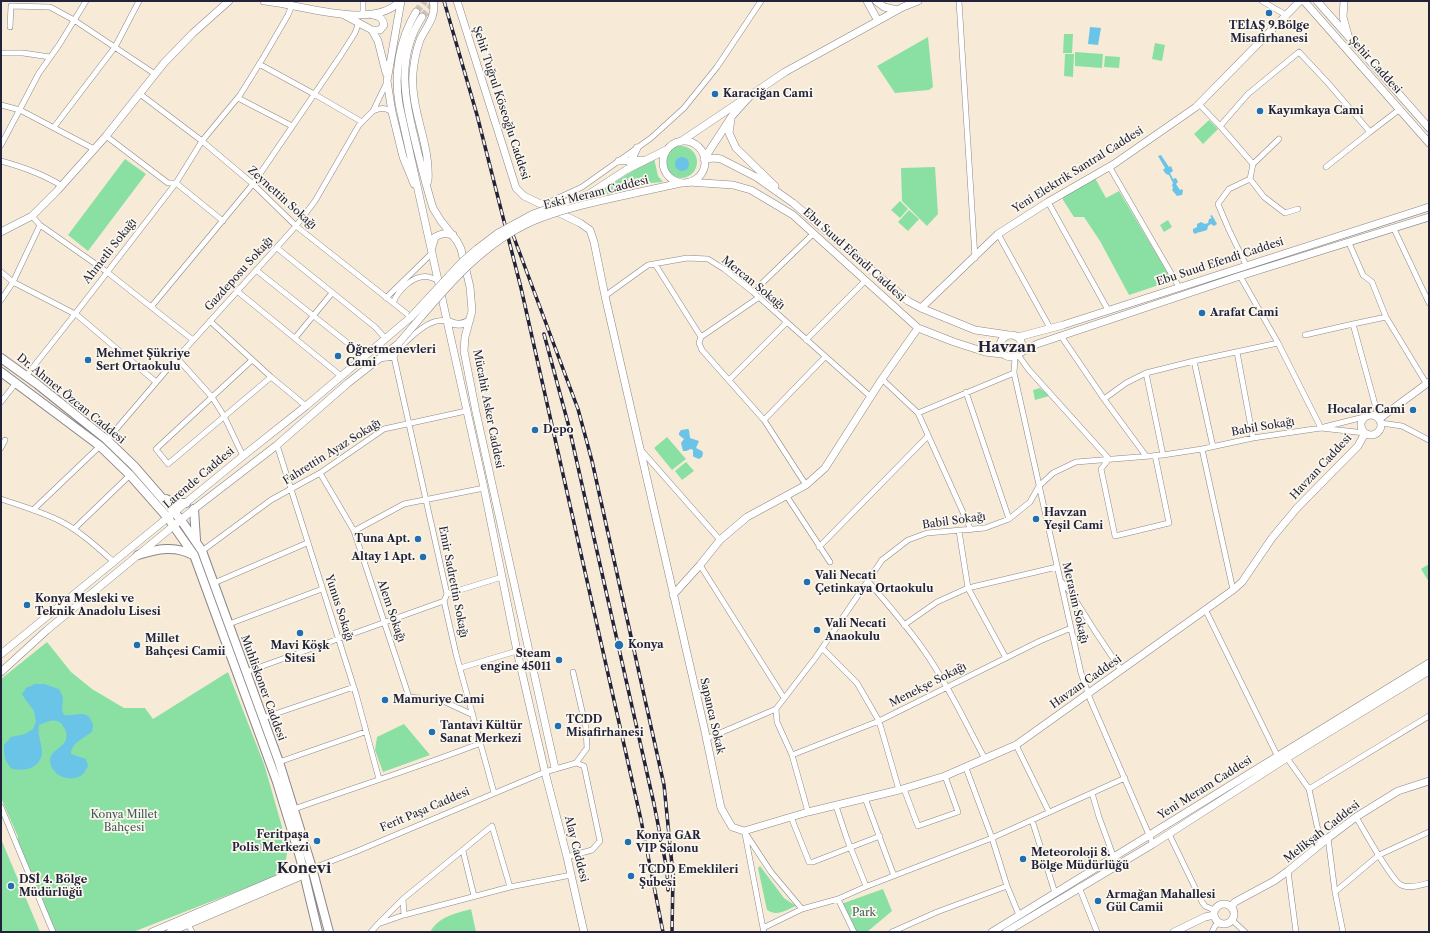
<!DOCTYPE html>
<html>
<head>
<meta charset="utf-8">
<style>
  body { margin:0 }
  #map { position:relative; width:1430px; height:933px; overflow:hidden; background:#f7ebd8; font-family:"Libre Caslon Text",serif }
  canvas { display:block }
  .frame { position:absolute; inset:0; border:2px solid #22223b; pointer-events:none }
</style>
</head>
<body>
<div id="map">
<canvas width="1430" height="933"></canvas>
<div class="frame"></div>
</div>
<script>
const ctx = document.querySelector('canvas').getContext('2d');
ctx.lineJoin = 'round';
function fill(path, color) { ctx.fillStyle = color; ctx.fill(path, 'evenodd'); }
function stroke(path, color, width, dash) { ctx.strokeStyle = color; ctx.lineWidth = width; ctx.lineCap = dash ? 'butt' : 'round'; ctx.setLineDash(dash || []); ctx.stroke(path); }
function label(font, color, halo, rows, align = 'center') {
  ctx.font = font + ' "Libre Caslon Text",serif'; ctx.lineWidth = 3.5; ctx.setLineDash([]); ctx.textBaseline = 'middle'; ctx.strokeStyle = halo; ctx.fillStyle = color; for (const [text, x, y, turn = 0] of rows) {
    ctx.save(); ctx.translate(x, y); ctx.rotate((+turn || 0) * Math.PI / 180); ctx.textAlign = isNaN(turn) ? turn : align; if (halo) ctx.strokeText(text, 0, 0); ctx.fillText(text, 0, 0); ctx.restore();
  }
}
const green = new Path2D(`
  M1064,34h9l-1,19h-9z
  M928,37l5,50 -4,3 -34,3 -18,-27z
  M1155,43l10,2 -3,16 -10,-2z
  M1075,52l28,2 -1,14 -27,-2z
  M1065,54h9l-1,23 -9,-1z
  M1105,56l15,1 -1,11 -15,-1z
  M1209,120l9,9 -15,15 -9,-10z
  M665 162a16 16 0 1 1 32 0a16 16 0 1 1-32 0Z
  M654,158l4,18 5,6 -12,1 -59,15v-2z
  M125,159l21,15 -58,77 -20,-16z
  M935,167l3,47 -11,12 -25,-25 -1,-33z
  M1095,178l11,20 13,-7 51,86 -2,5 -39,13 -29,-54 -16,-24h-10l-11,-17v-4z
  M900,201l8,8 -8,9 -9,-8z
  M909,210l10,9 -11,12 -10,-9z
  M1168,220l4,7 -8,5 -4,-7z
  M1040,388l9,8 -14,4 -2,-10z
  M667,437l19,22 -14,11 -18,-22z
  M686,462l8,9 -12,9 -7,-9z
  M1429,564v18l-8,-13z
  M47,642l24,30 21,17 32,19h21l8,11 75,-47 36,92 23,80c1,14 -2,23 -13,33l-141,55h-78l-38,-91 1,-4 -17,-39v-119z
  M404,724l26,31 -47,17 -8,-22 2,-13z
  M1,839l39,93h-39z
  M760,866l24,32 12,8c-10,4 -19,11 -29,4l-9,-42z
  M883,889l9,22 -25,21h-11l-15,-28z
  M471,909l5,23h-46c10,-16 24,-18 41,-23z`);
const water = new Path2D(`
  M1090,27l11,1 -3,17 -10,-1z
  M1161,155l8,12 2,-1 2,5 -3,2 3,6 3,-1 2,4 -2,2 4,6 2,-1 1,2 -1,4 -5,1 -5,-6 1,-2 -1,-3 1,-2 -4,-8 -3,-1 -3,-4 2,-2 -7,-12z
  M675 164a7 7 0 1 1 14 0a7 7 0 1 1-14 0Z
  M1212,215l5,9 -3,2 -3,-2 -3,2 -1,4c-4,2 -7,1 -12,4l-2,-2v-3l4,-2v-3l4,-2 4,2 3,-1 1,-4 3,-1 -2,-2z
  M688,429l1,1 1,8 9,3 -3,7 6,3 1,2 -1,4 -3,2 -5,-2 -1,-1v-6l-2,-1 -5,2h-3l-2,-8 3,-4 -5,-4v-2l2,-3z
  M35,684h9l15,5 4,8 -1,14 2,4c9,2 22,-6 27,5 3,5 2,7 1,12 -8,6 -21,11 -21,22l15,5 2,7c-1,2 -3,6 -5,8 -11,10 -33,2 -33,-14 1,-13 22,-12 15,-31 -2,-3 -4,-7 -8,-8 -6,-2 -13,2 -18,4 -2,11 4,21 3,29 -3,15 -17,17 -30,15 -8,-9 -8,-12 -8,-24l7,-8 14,-3 8,-5 3,-7 -2,-11 -9,-12 -3,-5 4,-6z`);
const secondaryTunnel = new Path2D(`
  M416,12l9,-11
  M422,17l14,-16`);
const street = new Path2D(`
  M363,1v14
  M959,1l16,257
  M1262,1l24,14
  M10,27l1,-21 39,1 24,13 81,54
  M1,53h22l27,4
  M259,64l55,30 48,28
  M140,94l62,47 51,43 43,42 115,91
  M238,98l54,28
  M1199,104l21,22 33,38
  M1,105l19,5 74,39
  M373,111c7,-3 12,-4 19,1
  M1220,126l28,-32 51,-42 29,31 42,49 30,-23
  M54,127l61,-80 24,-46
  M106,136l62,47h8l47,38
  M1,145l38,-72 20,-28 27,-44
  M1,161c22,6 42,13 61,25
  M1109,166l70,121
  M1326,167l44,-35
  M1250,179l14,18 21,16 13,-4
  M1048,202l60,108
  M543,205l39,-18 69,-49 33,-30 33,-41 44,-66
  M32,216l8,9 67,47 86,68
  M1394,229l35,74
  M998,234l52,94
  M1349,243l14,32 9,7 14,35 40,66
  M277,248l98,79 10,11
  M655,264l46,73
  M1246,265l-17,-35 -11,-26 11,-15 21,-10 3,-15 26,-25
  M256,270l108,86
  M1,272l12,10 64,33 79,67
  M1240,276l38,67 43,85
  M237,291l104,85
  M753,292l61,-59
  M605,296l43,-31 39,-7 21,1 16,10 29,23 118,105
  M386,298l46,-45
  M758,298l-57,39 -2,6 3,7 62,70 42,65
  M1,300l12,-18 27,-57
  M393,303c5,-13 21,-29 36,-26 3,1 6,2 9,3
  M151,307l102,-123 88,-129 14,-22 4,-11
  M210,321l61,56 35,29
  M1305,335l48,-11
  M1061,336l43,63 42,57
  M295,338l37,-45
  M806,340l59,-59
  M390,352l4,5 53,237 -3,7 12,53 38,139
  M1237,352l16,86
  M1018,355l11,15 80,89 -8,10 14,67 54,-13 -14,-68
  M1015,357l-1,16 67,300 9,26 63,145
  M177,358l35,39 12,19 19,40
  M379,359l15,-2c4,-10 27,-30 37,-34 6,-3 11,-3 16,-2
  M252,360l-96,89 12,15 103,-87
  M1194,361l19,86
  M1146,373l17,82
  M26,376l49,-62 101,-131 26,-42 38,-46 23,-37 25,-43 4,-10
  M882,379l36,34 53,117
  M729,380l57,-57
  M966,392l43,127
  M1104,399l22,-16 20,-10 48,-12 84,-18
  M1,402l15,-19
  M918,413l96,-40
  M1379,419l-26,-95 33,-7
  M764,420l61,-63
  M1381,423l21,3 27,14
  M1324,427l44,-11
  M107,440l70,-82 119,-132 19,-25 44,-76 14,-14 13,-27
  M277,445l79,249 23,85
  M1,448l4,-8
  M1202,449l31,141
  M641,450l79,90
  M320,473l34,58 55,166 32,3 32,15
  M786,495l44,67
  M1,499c20,7 42,13 61,23 19,10 36,26 52,40
  M33,510l67,-64
  M74,529l56,-54
  M354,531l50,-27 80,-16
  M959,531l9,57 38,70
  M819,547l109,-111
  M202,551l69,-51 49,-27 64,-44 82,-18
  M700,565l84,133
  M868,581c19,23 40,46 57,71 24,34 41,72 60,107
  M1061,581l10,12 24,38 26,39
  M214,583l93,-40
  M447,594l55,-17
  M1206,611l71,144
  M229,624l93,-35
  M904,625l33,-23 31,-14 89,-21
  M822,648l35,35 22,38 20,69
  M460,668l57,-17
  M246,672l198,-71
  M573,672l13,56 1,20 -11,15
  M776,709l1,13 15,33 16,57
  M263,718l91,-31
  M706,739l70,-30 40,-52 66,-97 26,-20 19,-7 58,-5 24,-9 21,-17 9,-16 14,-13 23,-11 87,-7 39,-6 51,-11 68,-10 44,5
  M1016,745l33,67
  M792,755l87,-34 161,-80 31,-13
  M1287,758l22,31 12,55
  M279,762l86,-30
  M966,768l26,70 15,48 12,29
  M904,789l14,37 40,-14 -13,-36
  M1309,789l120,-73
  M1092,793l7,24 15,41
  M865,798l29,78
  M836,806l11,33 19,47
  M1,807l52,125
  M294,809c62,-22 125,-42 187,-66
  M791,817l18,45h4l67,-26
  M1356,817c8,13 35,63 45,68 8,4 20,0 28,-2
  M1032,820l23,73
  M744,831l27,41 31,37 36,-10 27,-12 127,-49 133,-60
  M745,834l18,94
  M1169,834l33,68 3,4 9,4
  M1328,838l7,54 8,40
  M463,851l11,45
  M1288,871l8,61
  M303,872l52,-20 190,-80 31,-9 8,3 16,75 -8,9 -25,7
  M1079,887l18,45
  M1335,892l44,-37 50,-23
  M838,899l16,33
  M404,915l-1,-16 89,-73 18,61
  M1232,920l13,12
  M379,923l24,-24
  M188,924l4,8
  M371,932l7,-8 26,-9 106,-28 61,-12
  M764,932l-1,-4 39,-19
  M892,932l45,-20 70,-26
  M1212,932l3,-6 4,-3`);
const secondary = new Path2D(`
  M264,1c36,3 109,30 136,0
  M401,1l-14,80 5,31 11,45 11,27
  M457,1l59,187 8,8 56,27 10,7 4,12 11,54 99,431 17,81 11,19 12,4 64,-19 91,-22 46,-14 71,-31 217,-155 9,-8 30,-44 25,-30 61,-62 7,-13
  M867,1l11,20
  M876,1l8,6 13,3
  M1304,1l125,142
  M1317,1l112,127
  M1344,1l-1,16 5,18
  M416,12c-17,28 -22,61 -17,92l85,384 33,163 28,121 22,85 17,75
  M344,15l28,15 6,11 8,32
  M422,17c-28,43 -16,86 -5,132 5,20 10,40 16,59l8,13 16,20 4,8 9,38 2,24 -7,26 -1,14 12,61 79,356
  M372,30h8l4,-5c-1,-7 -5,-9 -11,-10
  M731,119l-2,14 7,15 39,38
  M663 162a21 21 0 1 1 42 0a21 21 0 1 1-42 0Z
  M680,142l61,-41
  M704,159l11,-1 6,1 35,18 37,26 115,98 13,7 54,22 34,5
  M704,159l28,-43 19,-21 34,-23 118,-65 15,-6
  M619,161l24,-1
  M630,163l7,-15
  M626,170l42,-21
  M428,181c3,-36 -18,-71 -15,-108 1,-11 3,-22 7,-33 6,-13 17,-24 13,-39
  M688,182l45,3 18,5 42,25 125,113 36,14 31,10 17,2
  M635,193l46,-10
  M1,232l31,-16 25,-25 49,-55 58,-73 29,-30 36,-32
  M432,247l3,-10c7,-4 10,-4 18,-2
  M921,308l77,-74 50,-32 66,-38 82,-57 104,-106
  M447,321c9,4 15,5 23,-1
  M1000 346a11 11 0 1 1 22 0a11 11 0 1 1-22 0Z
  M1018,337l45,-12 366,-118
  M1020,353l17,-9 203,-68 189,-59
  M1361 425a10 10 0 1 1 20 0a10 10 0 1 1-20 0Z
  M1379,419l50,-37
  M673,595l27,-30 20,-25 27,-23 59,-32 19,-17 57,-89 36,-51
  M1,654l242,-198 63,-50 105,-89
  M1,672l46,-42 147,-121 83,-64 71,-62 50,-39
  M1214 914a10 10 0 1 1 20 0a10 10 0 1 1-20 0Z
  M1231,907l4,-5 39,-21 14,-10 40,-33 28,-21 42,-26 31,-10
  M152,932l139,-59 6,-2 6,1
  M170,932l129,-55 4,-5
  M992,932l437,-269
  M1006,932l147,-88 134,-86 142,-87
  M1174,932l31,-15 9,-2`);
const primary = new Path2D(`
  M1,358l36,26 70,56 27,26 47,54 21,31 77,211 33,106 17,64
  M1,372l99,74 30,29 38,43 26,37 83,227 23,75 18,75
  M166,499l8,4h12
  M194,509l2,31
  M138,555c19,-6 37,-10 55,0`);
const rail = new Path2D(`
  M444,1l33,114 44,173 120,532 22,112
  M513,235l65,174 14,52 72,324 9,90 -1,57
  M544,334l25,93 85,377 13,66 1,20`);
const secondaryBridge = new Path2D(`
  M411,317l51,-55 15,-13 21,-16 35,-19 56,-20 37,-24
  M398,344c40,-46 78,-98 135,-123 33,-14 68,-20 102,-28`);
const markers = [
  [1269,13,4,"#1f6fb2"],
  [715,94,4,"#1f6fb2"],
  [1260,111,4,"#1f6fb2"],
  [1202,313,4,"#1f6fb2"],
  [338,356,4,"#1f6fb2"],
  [88,360,4,"#1f6fb2"],
  [1413,410,4,"#1f6fb2"],
  [535,430,4,"#1f6fb2"],
  [1036,519,4,"#1f6fb2"],
  [418,539,4,"#1f6fb2"],
  [423,557,4,"#1f6fb2"],
  [807,582,4,"#1f6fb2"],
  [27,605,4,"#1f6fb2"],
  [817,630,4,"#1f6fb2"],
  [300,633,4,"#1f6fb2"],
  [137,645,4,"#1f6fb2"],
  [619,645,5,"#1f6fb2"],
  [559,660,4,"#1f6fb2"],
  [385,700,4,"#1f6fb2"],
  [558,726,4,"#1f6fb2"],
  [432,732,4,"#1f6fb2"],
  [317,841,4,"#1f6fb2"],
  [628,842,4,"#1f6fb2"],
  [1023,859,4,"#1f6fb2"],
  [631,876,4,"#1f6fb2"],
  [11,886,4,"#1f6fb2"],
  [1098,901,4,"#1f6fb2"]
];
const poiNames = [
  ["TEİAŞ 9.Bölge",1269,26,"center"],
  ["Misafirhanesi",1269,39,"center"],
  ["Karaciğan Cami",723,94],
  ["Kayımkaya Cami",1268,111],
  ["Arafat Cami",1210,313],
  ["Öğretmenevleri",346,350],
  ["Cami",346,363],
  ["Mehmet Şükriye",96,354],
  ["Sert Ortaokulu",96,367],
  ["Hocalar Cami",1405,410,"right"],
  ["Depo",543,430],
  ["Havzan",1044,513],
  ["Yeşil Cami",1044,526],
  ["Tuna Apt.",410,539,"right"],
  ["Altay 1 Apt.",415,557,"right"],
  ["Vali Necati",815,576],
  ["Çetinkaya Ortaokulu",815,589],
  ["Konya Mesleki ve",35,599],
  ["Teknik Anadolu Lisesi",35,612],
  ["Vali Necati",825,624],
  ["Anaokulu",825,637],
  ["Millet",145,639],
  ["Bahçesi Camii",145,652],
  ["Konya",628,645],
  ["Mavi Köşk",300,646,"center"],
  ["Sitesi",300,659,"center"],
  ["Steam",551,654,"right"],
  ["engine 45011",551,667,"right"],
  ["Mamuriye Cami",393,700],
  ["TCDD",566,720],
  ["Misafirhanesi",566,733],
  ["Tantavi Kültür",440,726],
  ["Sanat Merkezi",440,739],
  ["Feritpaşa",309,835,"right"],
  ["Polis Merkezi",309,848,"right"],
  ["Konya GAR",636,836],
  ["VIP Salonu",636,849],
  ["Meteoroloji 8.",1031,853],
  ["Bölge Müdürlüğü",1031,866],
  ["TCDD Emeklileri",639,870],
  ["Şubesi",639,883],
  ["DSİ 4. Bölge",19,880],
  ["Müdürlüğü",19,893],
  ["Armağan Mahallesi",1106,895],
  ["Gül Camii",1106,908]
];
const streetNames = [
  ["Şehir Caddesi",1375,65,48],
  ["Şehit Tuğrul Köseoğlu Caddesi",501,103,72],
  ["Yeni Elektrik Santral Caddesi",1078,170,-32],
  ["Eski Meram Caddesi",596,193,-14],
  ["Zeynettin Sokağı",282,198,42],
  ["Ahmetli Sokağı",110,251,-52],
  ["Ebu Suud Efendi Caddesi",854,255,42],
  ["Ebu Suud Efendi Caddesi",1220,262,-18],
  ["Gazdeposu Sokağı",239,274,-48],
  ["Mercan Sokağı",753,283,39],
  ["Dr. Ahmet Özcan Caddesi",71,399,39],
  ["Mücahit Asker Caddesi",488,409,79],
  ["Babil Sokağı",1263,427,-10],
  ["Fahrettin Ayaz Sokağı",332,452,-32],
  ["Havzan Caddesi",1321,467,-47],
  ["Larende Caddesi",199,478,-40],
  ["Babil Sokağı",954,521,-8],
  ["Emir Sadrettin Sokağı",453,582,79],
  ["Merasim Sokağı",1075,603,77],
  ["Yunus Sokağı",339,608,72],
  ["Alem Sokağı",391,611,71],
  ["Havzan Caddesi",1086,682,-35],
  ["Menekşe Sokağı",928,685,-27],
  ["Muhliskoner Caddesi",263,688,70],
  ["Sapanca Sokak",712,716,77],
  ["Yeni Meram Caddesi",1205,788,-32],
  ["Ferit Paşa Caddesi",425,810,-23],
  ["Melikşah Caddesi",1322,832,-38],
  ["Alay Caddesi",576,849,76]
];
const parkNames = [
  ["Konya Millet",124,815],
  ["Bahçesi",124,828],
  ["Park",864,913]
];
const districtNames = [
  ["Havzan",1007,348],
  ["Konevi",304,869]
];
fill(green, '#8ae0a3');
fill(water, '#6ac4e7');
stroke(secondaryTunnel, '#ccc3b9', 7, [7, 3.5]);
stroke(street, '#8c868a', 6);
stroke(secondary, '#8c868a', 8);
stroke(primary, '#8c868a', 10);
stroke(street, '#fff', 5);
stroke(secondary, '#fff', 7);
stroke(primary, '#fff', 8);
stroke(rail, '#22223b', 3.5);
stroke(rail, '#fbf7ec', 2, [6]);
stroke(secondaryBridge, '#8c868a', 8, []);
stroke(secondaryBridge, '#fff', 7);
for (const [x, y, r, color] of markers) { const dot = new Path2D(); dot.arc(x, y, r, 0, 2 * Math.PI); ctx.fillStyle = color; ctx.fill(dot); stroke(dot, '#fbf7ec', 1.5); }
label('bold 11px', '#22223b', '#fbf7ec', poiNames, 'left');
label('11px', '#22223b', '#fbf7ec', streetNames);
label('11px', '#415b5a', '#fbf7ec', parkNames);
label('bold 15px', '#22223b', '#fbf7ec', districtNames);
</script>
</body>
</html>
